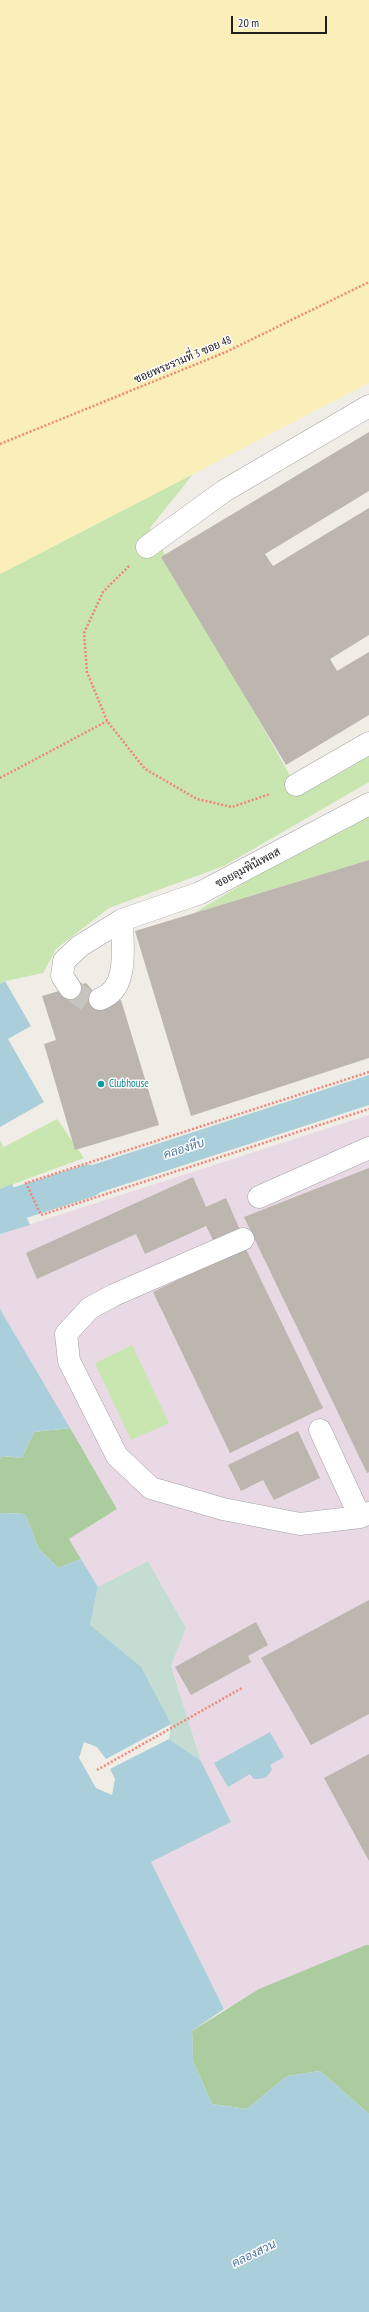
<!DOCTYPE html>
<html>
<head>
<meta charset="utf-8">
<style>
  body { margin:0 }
  #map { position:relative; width:369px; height:2312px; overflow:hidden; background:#efede6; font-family:"PT Sans Narrow",sans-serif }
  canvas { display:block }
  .scale { position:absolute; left:231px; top:16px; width:96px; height:18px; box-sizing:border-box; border:2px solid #1f1f1f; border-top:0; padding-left:5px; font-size:12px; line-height:14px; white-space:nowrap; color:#1f1f1f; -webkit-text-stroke:3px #fff; paint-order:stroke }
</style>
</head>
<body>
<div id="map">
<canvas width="369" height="2312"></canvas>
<div class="scale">20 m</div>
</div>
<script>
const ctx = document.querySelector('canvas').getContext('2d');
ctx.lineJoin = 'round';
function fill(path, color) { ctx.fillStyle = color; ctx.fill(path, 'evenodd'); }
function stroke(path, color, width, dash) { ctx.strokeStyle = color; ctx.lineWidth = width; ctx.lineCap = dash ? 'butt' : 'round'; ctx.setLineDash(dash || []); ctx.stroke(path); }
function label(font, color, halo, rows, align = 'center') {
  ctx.font = font + ' "PT Sans Narrow",Sarabun,sans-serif'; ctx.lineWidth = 3; ctx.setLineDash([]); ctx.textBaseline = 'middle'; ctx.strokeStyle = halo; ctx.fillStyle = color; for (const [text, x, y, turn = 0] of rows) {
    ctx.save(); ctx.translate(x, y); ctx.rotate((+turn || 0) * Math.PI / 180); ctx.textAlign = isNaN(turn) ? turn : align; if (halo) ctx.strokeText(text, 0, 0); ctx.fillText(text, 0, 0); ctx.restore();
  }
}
const industrial = new Path2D(`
  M369,1115v975l-62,-116 -83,35 -73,-147 80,-40 -30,-61 -30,-95 15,-38 -38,-67 -50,26 -29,-48 48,-30 -117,-200v-75z`);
const grass = new Path2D(`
  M193,474l-43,54 151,267 68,-39v26l-145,84 -115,42 -53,41 -13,24 -37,8 -6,3v-410z
  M369,816v44l-175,53 101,-60z
  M57,1119l27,39 -84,31v-48l4,6z
  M132,1345l37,78 -38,17 -36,-77z`);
const forest = new Path2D(`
  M70,1428l47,81 -48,30 12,20 -23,9 -19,-19 -14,-35 -25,-1v-54l2,-3 20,2 12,-26z
  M366,1945h3v169l-49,-43 -33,5 -40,33 -35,-5 -19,-43 -1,-30 67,-42z`);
const wetland = new Path2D(`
  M148,1561l38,67 -15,38 30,95 -32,-22 2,-16 -81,-98 8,-38z`);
const sand = new Path2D(`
  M0,0h369v383l-369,191z`);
const water = new Path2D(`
  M5,981l26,45 -23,13 36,63 -44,25v-143z
  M369,1075v30l-320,104 -9,-27z
  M12,1184l18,41 -30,9v-45z
  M0,1309l70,119 -36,4 -12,26 -19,-2 -3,3z
  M0,1513l25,1 14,35 19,19 23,-9 17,28 -8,38 51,42 30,57 -65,35 -9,-12 -13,-5 -5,16 17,30 16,7 3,-16 -5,-10 59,-30 32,22 30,61 -80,40 73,147 -32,22 1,30 19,43 35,5 40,-33 33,-5 49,43v198h-369z
  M270,1732l14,25 -14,8 2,4c-4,9 -9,10 -18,10l-4,-5 -22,13 -14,-24z`);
const canal = new Path2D(`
  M0,1209l88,-28`);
const building = new Path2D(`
  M369,432v59l-104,63 8,12 96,-58v127l-39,24 7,12 32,-19v63l-83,50 -125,-208z
  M369,860v198l-178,58 -56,-185z
  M86,983l20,22 15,-5 38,125 -84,25 -31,-106 12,-4 -14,-44z
  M369,1168v304l-2,1 -123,-256z
  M193,1177l13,30 20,-9 14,32 -26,12 -8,-16 -61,28 -9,-20 -99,45 -11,-26z
  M245,1247l78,161 -93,45 -77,-161z
  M298,1431l22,47 -46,22 -11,-20 -22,11 -13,-26z
  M369,1600v114l-58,31 -50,-87z
  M256,1622l12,23 -20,11 3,6 -60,33 -16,-28z
  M369,1754v107l-45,-83z`);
const minorTunnel = new Path2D(`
  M70,988l20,15 10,-4`);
const path = new Path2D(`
  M0,444l226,-92 143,-70
  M129,566l-26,26 -19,41 3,39 20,49 38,48 52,30 35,8 38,-13
  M0,778l107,-57
  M369,1072l-343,111 15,32 328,-106
  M97,1770l145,-82`);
const minor = new Path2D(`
  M147,547l77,-56 145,-85
  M296,785l73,-42
  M122,920l78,-27 169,-89
  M70,988l-8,-12 2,-15 16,-15 42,-26c0,25 8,69 -22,79
  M259,1197l110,-49
  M243,1239l-129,56 -24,13 -24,26 3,27 48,95 34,32 72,21 77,15 60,-7 9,-4
  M320,1430l40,87`);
const markers = [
  [101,1084,4,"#0f9aa8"]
];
const streetNames = [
  ["ซอยพระรามที่ 3 ซอย 48",183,360,-23],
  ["ซอยลุมพินีเพลส",248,868,-28]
];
const cultureNames = [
  ["Clubhouse",109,1084]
];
const waterNames = [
  ["คลองหีบ",184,1149,-18],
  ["คลองสวน",254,2254,-26]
];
fill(industrial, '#e8d9e5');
fill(grass, '#c9e6b0');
fill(forest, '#aacc9e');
fill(wetland, '#c4dcd2');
fill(sand, '#faefb9');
fill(water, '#aaceda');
stroke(canal, '#aaceda', 33);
fill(building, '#bcb6af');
stroke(minorTunnel, '#c5c4be', 22, [22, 11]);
stroke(minor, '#a3a3a3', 23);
stroke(path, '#f18676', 2.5, [2, 2]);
stroke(minor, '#fff', 22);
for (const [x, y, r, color] of markers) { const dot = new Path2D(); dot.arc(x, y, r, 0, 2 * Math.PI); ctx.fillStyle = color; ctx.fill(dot); stroke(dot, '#fff', 1.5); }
label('11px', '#1f1f1f', '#fff', streetNames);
label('11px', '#0d838f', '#fff', cultureNames, 'left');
label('italic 12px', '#4e76a1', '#fff', waterNames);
</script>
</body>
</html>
